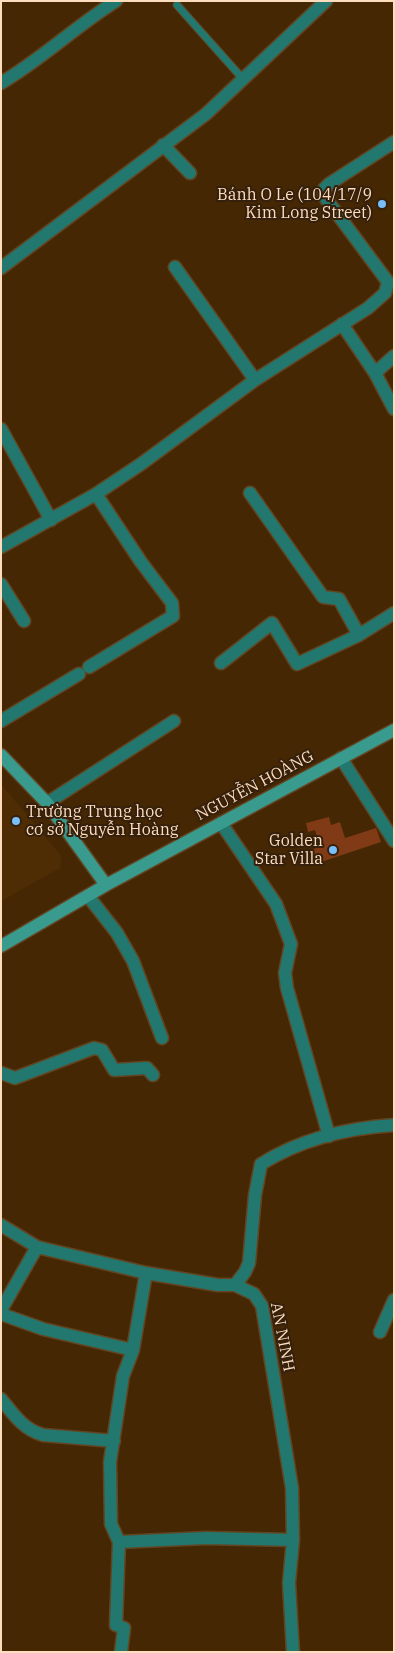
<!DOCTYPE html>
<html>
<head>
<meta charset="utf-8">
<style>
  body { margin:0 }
  #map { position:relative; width:395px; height:1653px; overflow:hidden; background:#452703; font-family:"IBM Plex Serif",serif }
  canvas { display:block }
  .frame { position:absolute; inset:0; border:2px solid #fedcbe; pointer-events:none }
</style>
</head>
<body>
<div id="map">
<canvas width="395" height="1653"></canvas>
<div class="frame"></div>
</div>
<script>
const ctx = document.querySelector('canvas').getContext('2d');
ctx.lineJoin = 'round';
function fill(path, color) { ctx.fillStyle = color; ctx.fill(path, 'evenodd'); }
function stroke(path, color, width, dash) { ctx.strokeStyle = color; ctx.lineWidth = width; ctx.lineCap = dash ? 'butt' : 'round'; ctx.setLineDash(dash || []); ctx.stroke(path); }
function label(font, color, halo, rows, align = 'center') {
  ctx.font = font + ' "IBM Plex Serif",serif'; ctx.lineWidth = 4; ctx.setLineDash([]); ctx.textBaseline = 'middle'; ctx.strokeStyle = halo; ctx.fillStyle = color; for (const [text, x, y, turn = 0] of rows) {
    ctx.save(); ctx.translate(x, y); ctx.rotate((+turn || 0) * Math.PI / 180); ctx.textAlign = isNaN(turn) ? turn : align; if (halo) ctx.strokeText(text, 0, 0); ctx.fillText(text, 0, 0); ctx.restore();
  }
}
const built = new Path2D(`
  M1,784l61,73 -2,11 -59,33z`);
const building = new Path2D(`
  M329,817l2,8 9,-3 5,16 31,-10 5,14 -66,22 -5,-14 10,-3 -5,-17 -7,2 -2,-9z`);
const lane = new Path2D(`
  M177,5l66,74`);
const street = new Path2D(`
  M1,83c41,-24 75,-57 115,-82
  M163,145l27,28
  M175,267l80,113
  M1,268l205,-154 120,-113
  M342,324l33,49
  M394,356l-19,17 19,36
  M1,429l50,91
  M250,493l73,104 16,2 20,36 35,-22
  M1,547l95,-53 45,-30 114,-84 113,-72 17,-15 3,-11 -64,-86v-7l5,-5 65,-42
  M1,584l23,37
  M221,663l51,-40 25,41 62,-29
  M89,667l84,-51 -1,-13 -31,-41 -45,-68
  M1,721l78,-47
  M341,758l53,83
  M47,803l127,-82
  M221,823l55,81 15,40 -6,29 2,15 42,148
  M88,896l29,37 16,28 29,77
  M1,1073l14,5 79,-30 8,2 12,20 33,-2 6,7
  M1,1225l36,22 109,26 72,12h17l19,9 8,12 30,182 1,52 -4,43 4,69
  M235,1285l10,-13 4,-9 6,-68 6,-31c40,-25 86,-36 133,-39
  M1,1310l36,-63
  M1,1314l42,15 90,21
  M380,1332l14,-32
  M1,1399c13,16 22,30 42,36l71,6
  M119,1542l87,-4 87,2
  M121,1652l3,-24 -8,-3 3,-83 -8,-18 -1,-62 13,-86 10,-26 13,-77`);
const secondary = new Path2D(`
  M1,755l46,48 59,82
  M1,946l105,-61 288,-155`);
const markers = [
  [382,204,5,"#79bff8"],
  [16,821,5,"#79bff8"],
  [333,850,5,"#79bff8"]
];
const poiNames = [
  ["Bánh O Le (104/17/9",372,195],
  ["Kim Long Street)",372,213],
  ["Trường Trung học",26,812,"left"],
  ["cơ sở Nguyễn Hoàng",26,830,"left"],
  ["Golden",323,841],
  ["Star Villa",323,859]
];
const streetNames = [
  ["NGUYỄN HOÀNG",255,786,-28],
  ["AN NINH",282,1337,79]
];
fill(built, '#4f2d04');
fill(building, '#813a16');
stroke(lane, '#634421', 9);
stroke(street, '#634421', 15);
stroke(secondary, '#634421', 15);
stroke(lane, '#22776e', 7);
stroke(street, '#22776e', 12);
stroke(secondary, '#399a8e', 12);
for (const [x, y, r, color] of markers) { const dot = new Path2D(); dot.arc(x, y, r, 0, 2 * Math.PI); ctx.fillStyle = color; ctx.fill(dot); stroke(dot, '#34200c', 2); }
label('16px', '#fedcbe', '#34200c', poiNames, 'right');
label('16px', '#fedcbe', '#34200c', streetNames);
</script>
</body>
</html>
